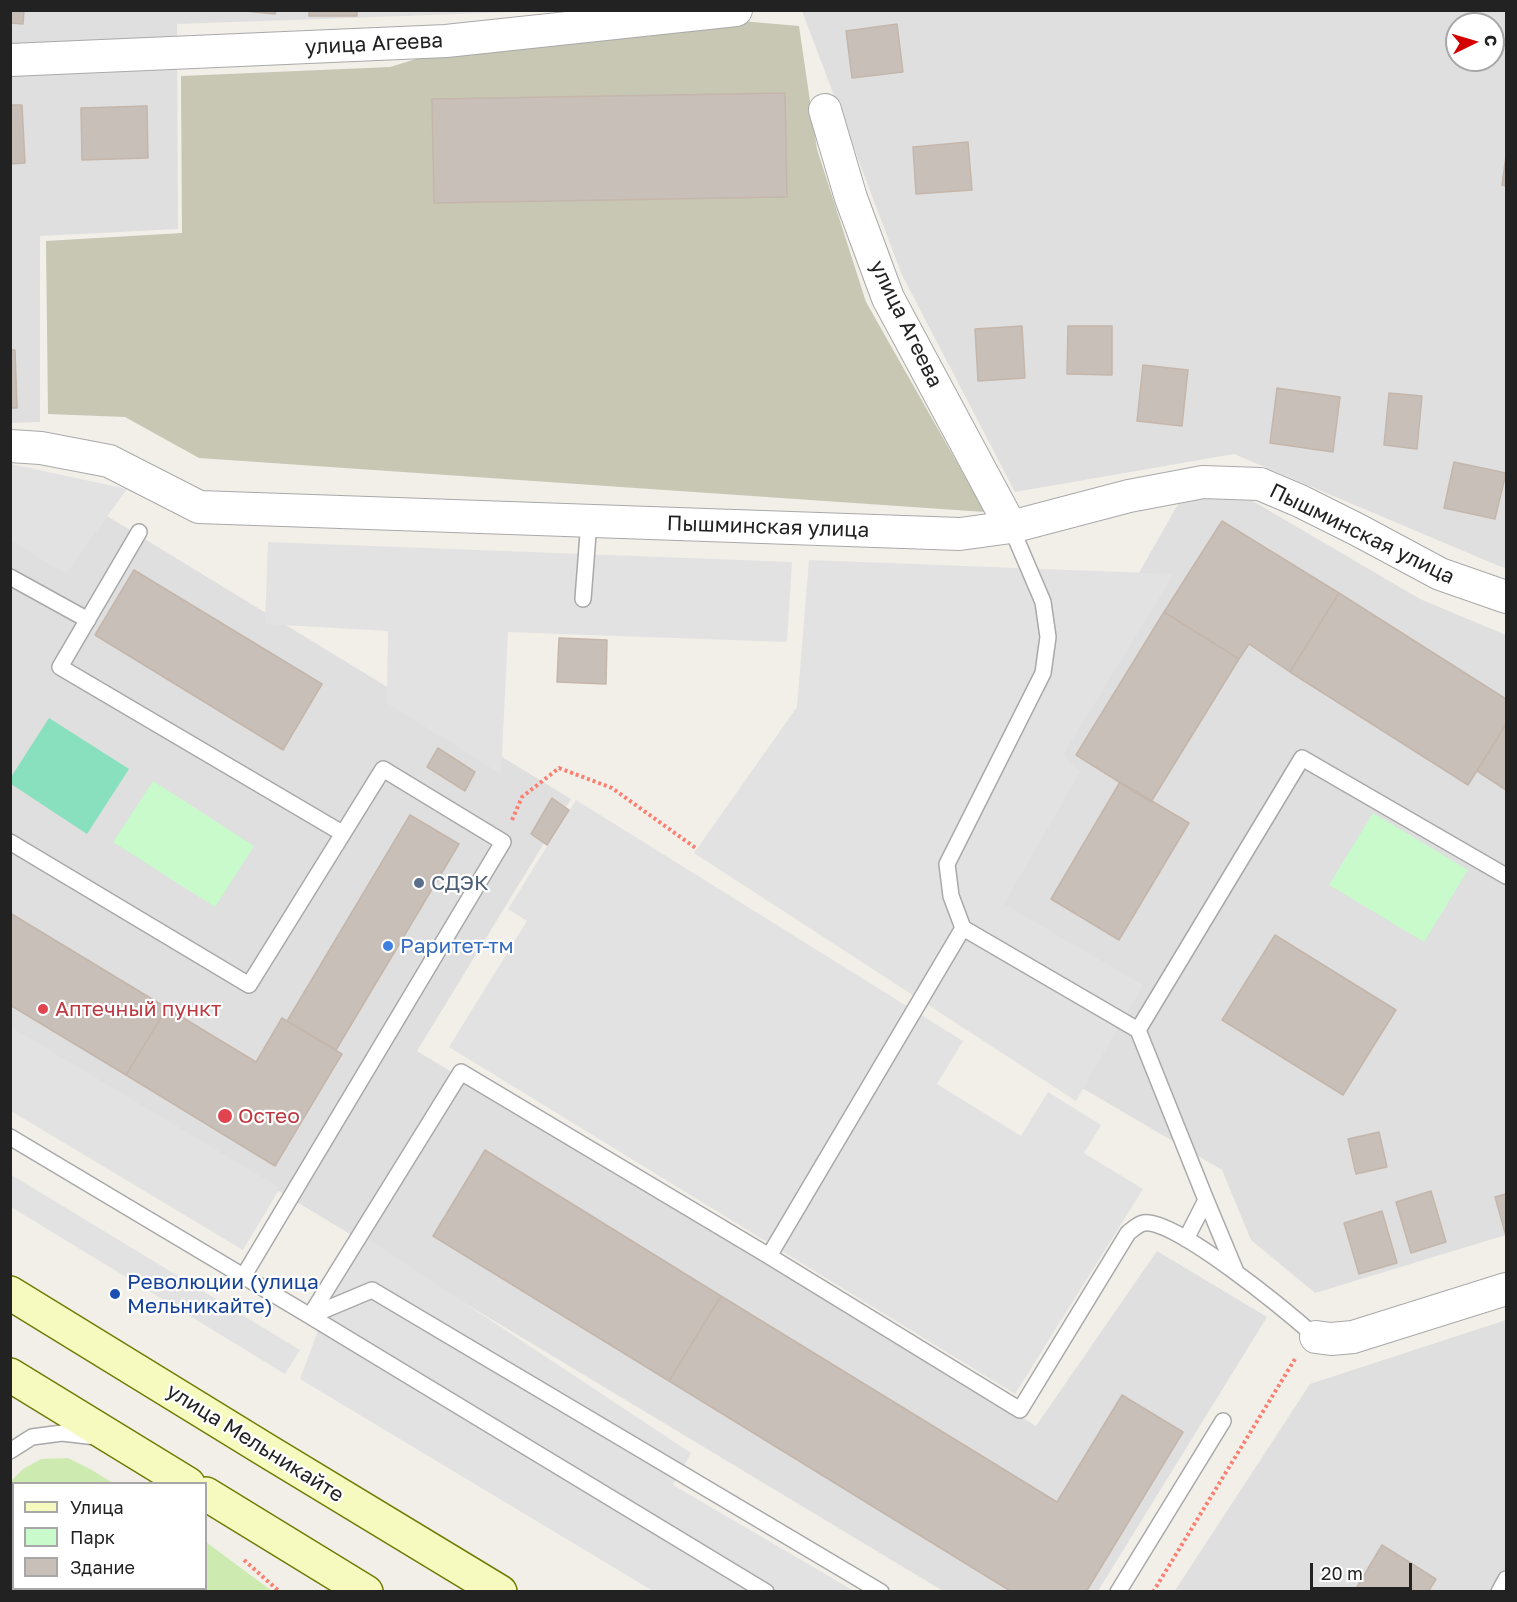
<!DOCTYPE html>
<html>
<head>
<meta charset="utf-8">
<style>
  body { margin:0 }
  #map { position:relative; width:1517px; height:1602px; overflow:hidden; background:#f2efe9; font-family:"Golos Text",sans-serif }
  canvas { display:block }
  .frame { position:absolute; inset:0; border:12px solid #222; pointer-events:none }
  .legend { position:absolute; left:12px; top:1482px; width:195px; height:108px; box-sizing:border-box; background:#fff; border:2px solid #a7a7a7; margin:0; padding:8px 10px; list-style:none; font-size:18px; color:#222 }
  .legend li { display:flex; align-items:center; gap:12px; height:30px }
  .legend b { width:30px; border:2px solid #a7a7a7 }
  .north { position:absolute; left:1445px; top:12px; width:60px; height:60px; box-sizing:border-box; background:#fff; border:2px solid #a7a7a7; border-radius:50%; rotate:85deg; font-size:16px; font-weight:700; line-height:24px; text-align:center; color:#222 }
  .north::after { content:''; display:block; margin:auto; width:21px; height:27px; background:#d40000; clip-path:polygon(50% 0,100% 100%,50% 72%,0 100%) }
  .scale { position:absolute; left:1310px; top:1563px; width:102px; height:27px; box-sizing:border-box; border:3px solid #222; border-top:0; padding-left:8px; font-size:18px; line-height:21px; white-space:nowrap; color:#222; -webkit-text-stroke:4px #fff; paint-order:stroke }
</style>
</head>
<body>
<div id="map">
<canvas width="1517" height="1602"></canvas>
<div class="frame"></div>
<ul class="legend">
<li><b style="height:8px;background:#f7fabf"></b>Улица</li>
<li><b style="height:16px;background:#c8facc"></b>Парк</li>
<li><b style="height:16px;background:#c7bfb8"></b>Здание</li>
</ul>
<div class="north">С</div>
<div class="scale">20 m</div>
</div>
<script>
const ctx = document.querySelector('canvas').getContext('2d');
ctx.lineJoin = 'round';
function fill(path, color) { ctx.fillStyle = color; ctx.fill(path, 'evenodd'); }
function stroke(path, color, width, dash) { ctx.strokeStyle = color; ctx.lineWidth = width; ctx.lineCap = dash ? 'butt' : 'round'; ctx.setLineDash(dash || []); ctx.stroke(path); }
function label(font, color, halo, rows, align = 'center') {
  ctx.font = font + ' "Golos Text",sans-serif'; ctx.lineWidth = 4.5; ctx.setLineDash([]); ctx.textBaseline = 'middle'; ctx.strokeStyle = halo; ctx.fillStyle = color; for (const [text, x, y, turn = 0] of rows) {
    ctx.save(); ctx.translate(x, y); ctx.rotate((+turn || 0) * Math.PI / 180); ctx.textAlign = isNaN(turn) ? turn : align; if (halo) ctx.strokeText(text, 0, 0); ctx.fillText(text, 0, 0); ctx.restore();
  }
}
const residential = new Path2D(`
  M10,11h534l-367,13 1,205 -138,7v186l-29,1z
  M802,11h704v557l-7,-2 -265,-112 -219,38 -113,-217zM1457,24h36v36h-36z
  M1198,469l222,130 86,36v600l-191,58 -64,-53 -29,-70 -317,-186z
  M10,486l56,5 505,308 -154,252 619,375 121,-175 110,66 -169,274h-155l-932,-561z
  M1506,1320v271l-332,1 136,-208z`);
const construction = new Path2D(`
  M718,19l81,7 18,123 49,153 119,210 -786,-54 -74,-41 -77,-3 -2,-173 136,-8 -1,-157 209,-9 55,-17z`);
const grass = new Path2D(`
  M68,1458l22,11 23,14 -99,1 -1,10 -2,-2v-11l12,-12 18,-10z
  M11,1520l3,2v66h118l6,3h-127z
  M206,1542l66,49 -86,1 -6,-3 26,-1z`);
const park = new Path2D(`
  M153,781l101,65 -39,61 -102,-65z
  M1373,813l95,57 -44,72 -95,-57z`);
const pitch = new Path2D(`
  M49,718l80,51 -42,65 -76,-50v-7z`);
const parking = new Path2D(`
  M11,464l116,25 -61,85 -55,-33z
  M268,542l524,20 -5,80 -279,-10 -7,142 -114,-71 1,-72 -123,-7z
  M809,560l365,14 -111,181 17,17 -76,132 139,81 -67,116 -382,-248 103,-146z
  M576,800l387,241 -26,43 84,52 27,-44 53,33 -17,28 59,36 -128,205 -566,-347 78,-126 -19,-12z
  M11,1027l269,161 -37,62 -232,-139z
  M10,1174l290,176 -15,24 -274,-167z
  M368,1239l323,214 -18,32 181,106h-201l-353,-212 31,-83z`);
const building = new Path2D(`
  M10,10h14l-1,14 -13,-1z
  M235,10h41l-1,4z
  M309,10h48v6h-48z
  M897,24l6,48 -51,6 -6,-47z
  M785,93l2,104 -353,6 -2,-104z
  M10,105h12l3,58 -15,1z
  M147,106l1,52 -66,2 -1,-52z
  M968,142l4,48 -56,4 -3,-47z
  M1506,156v30l-4,-1z
  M1022,326l3,52 -47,3 -3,-52z
  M1068,326h44v49l-45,-1z
  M10,350h5l2,58h-7z
  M1143,365l45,5 -6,56 -45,-5z
  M1277,388l63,9 -7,55 -63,-9z
  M1389,393l33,3 -5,53 -33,-4z
  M1454,462l52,11 -11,46 -51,-11z
  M1222,521l117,72 -49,79 -41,-28 -10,15 -75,-47z
  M134,570l188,114 -39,66 -188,-115z
  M1339,593l167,106v25l-38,61 -178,-113z
  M1164,612l75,47 -88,143 -75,-47z
  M559,638l48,2 -1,44 -49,-2z
  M1506,724v66l-29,-19z
  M438,748l37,24 -10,19 -38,-24z
  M1120,782l69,41 -70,117 -68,-41z
  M552,798l17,12 -22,35 -16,-11z
  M410,815l49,29 -123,206 -49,-29z
  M10,913l157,95 -41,67 -116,-70z
  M1275,935l121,75 -53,85 -121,-75z
  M167,1008l89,54 26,-44 60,36 -67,112 -149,-91z
  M1379,1132l8,35 -31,7 -8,-35z
  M485,1150l236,146 -52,85 -236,-145z
  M1431,1191l15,51 -35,11 -15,-51z
  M1506,1194v42l-11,-39z
  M1382,1211l15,52 -38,11 -15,-51z
  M721,1296l336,206 65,-107 61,37 -97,160h-74l-343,-211z
  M1382,1545l54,34 -8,13h-74z`);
const path = new Path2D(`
  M512,820l10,-23 37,-29 53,20 85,61
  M244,1560l36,32
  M1153,1592l142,-233`);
const service = new Path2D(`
  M1011,527l32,75 5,35 -5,36 -96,191 4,32 12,32 175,102 68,170 -20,39
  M139,532l-79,135 282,166
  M10,577l78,43
  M583,599l6,-78
  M10,842l239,143 134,-216 120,73 -260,435
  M1138,1030l164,-272 204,118
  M10,1137l300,179 62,-26 509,302
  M1206,1200l30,72
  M769,1256l194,-328
  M10,1451l22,-14 30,-4 34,4
  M766,1592l-456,-276 151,-244 308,184 251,154 108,-177c5,-4 10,-9 16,-10 31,-5 146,91 172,114
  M1118,1592l105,-171
  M1499,1592l7,-13`);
const minor = new Path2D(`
  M10,60l436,-19 290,-31
  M825,110l26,88 37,100 123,229
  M10,446l31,2 68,13 90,46 761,27 51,-7 118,-31 74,-14 57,2 40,17 58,29 82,44 66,23
  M1316,1337l15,2 22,-2 153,-48`);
const secondary = new Path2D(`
  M10,1293l254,156 236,143
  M10,1375l178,109
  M206,1494l160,98`);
const markers = [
  [419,883,6,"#5c6f8a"],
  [388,946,6,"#3f7fe0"],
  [43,1009,6,"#e0444e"],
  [225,1116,8,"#e0444e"],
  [115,1294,6,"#1a4fb4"]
];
const streetNames = [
  ["улица Агеева",374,44,-3],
  ["улица Агеева",906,324,64],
  ["Пышминская улица",768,527,2],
  ["Пышминская улица",1362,534,26],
  ["улица Мельникайте",255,1443,32]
];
const serviceNames = [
  ["СДЭК",431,883]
];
const shopNames = [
  ["Раритет-тм",400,946]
];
const healthNames = [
  ["Аптечный пункт",55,1009],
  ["Остео",238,1116]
];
const transitNames = [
  ["Революции (улица",127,1282],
  ["Мельникайте)",127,1306]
];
fill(residential, '#e0dfdf');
fill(construction, '#c7c7b4');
fill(grass, '#cdebb0');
fill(park, '#c8facc');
fill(pitch, '#88e0be');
fill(parking, '#e2e2e2');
fill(building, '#c7bfb8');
stroke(building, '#c4b6ab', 1.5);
stroke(service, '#a9a9a9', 18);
stroke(minor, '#a9a9a9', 34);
stroke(secondary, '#707d05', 36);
stroke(path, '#fa8072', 4, [3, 3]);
stroke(service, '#fff', 15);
stroke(minor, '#fff', 32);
stroke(secondary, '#f7fabf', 33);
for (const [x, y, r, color] of markers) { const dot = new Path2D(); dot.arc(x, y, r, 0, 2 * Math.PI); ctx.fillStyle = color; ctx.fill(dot); stroke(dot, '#fff', 2); }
label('21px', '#222', '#fff', streetNames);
label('21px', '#4e5e75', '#fff', serviceNames, 'left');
label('21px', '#366cbe', '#fff', shopNames, 'left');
label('21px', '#be3a42', '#fff', healthNames, 'left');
label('21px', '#164399', '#fff', transitNames, 'left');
</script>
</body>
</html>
